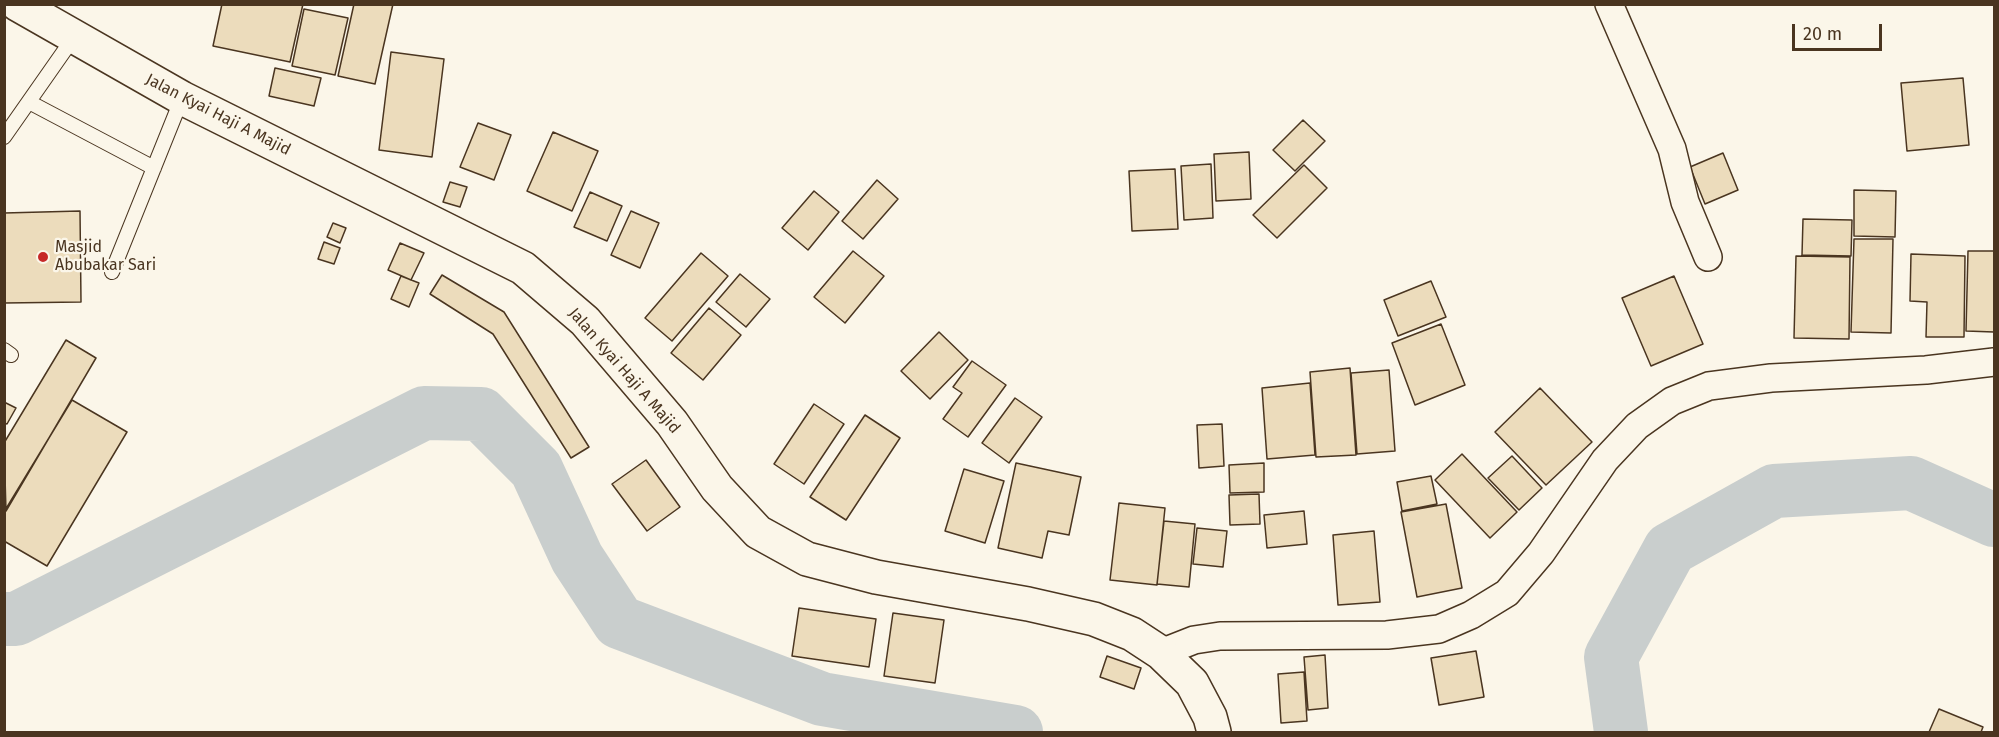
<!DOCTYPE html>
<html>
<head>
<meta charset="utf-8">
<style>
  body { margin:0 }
  #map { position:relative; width:1999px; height:737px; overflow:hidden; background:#fbf6e9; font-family:"Fira Sans",sans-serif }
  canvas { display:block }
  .frame { position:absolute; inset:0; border:6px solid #4a3520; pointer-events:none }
  .scale { position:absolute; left:1792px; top:24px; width:90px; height:27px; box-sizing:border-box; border:3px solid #4a3520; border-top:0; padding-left:8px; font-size:18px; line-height:21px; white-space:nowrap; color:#4a3520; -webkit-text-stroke:4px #fbf6e9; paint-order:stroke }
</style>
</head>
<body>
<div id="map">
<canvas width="1999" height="737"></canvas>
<div class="frame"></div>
<div class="scale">20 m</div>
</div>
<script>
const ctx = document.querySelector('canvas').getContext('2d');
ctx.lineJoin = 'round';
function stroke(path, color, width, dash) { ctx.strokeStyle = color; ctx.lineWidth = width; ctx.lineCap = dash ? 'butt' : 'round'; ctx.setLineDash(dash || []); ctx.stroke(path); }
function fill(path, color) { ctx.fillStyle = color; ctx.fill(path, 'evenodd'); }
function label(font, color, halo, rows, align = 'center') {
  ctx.font = font + ' "Fira Sans",sans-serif'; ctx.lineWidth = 4.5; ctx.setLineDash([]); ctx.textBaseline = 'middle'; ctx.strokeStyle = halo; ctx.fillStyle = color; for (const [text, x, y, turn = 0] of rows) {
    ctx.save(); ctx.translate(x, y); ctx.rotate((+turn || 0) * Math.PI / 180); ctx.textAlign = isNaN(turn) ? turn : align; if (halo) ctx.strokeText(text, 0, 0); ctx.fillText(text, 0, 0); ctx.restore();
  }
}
const river = new Path2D(`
  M4,619h12l408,-206 57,1 55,55 41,89 42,64 203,77 194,33
  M1621,732l-10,-75 59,-108 104,-58 137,-8 83,37`);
const building = new Path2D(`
  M222,4h81l-13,58 -77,-16z
  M354,4h39l-18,80 -37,-8z
  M304,9l44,9 -13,57 -43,-9z
  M391,52l53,7 -12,98 -53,-7z
  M275,68l46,10 -7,28 -45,-10z
  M1963,78l6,67 -62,6 -6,-68z
  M1303,120l22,21 -30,30 -22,-21z
  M478,123l33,12 -17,45 -34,-13z
  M553,132l45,19 -26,60 -45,-20z
  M1249,152l2,47 -35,2 -2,-47z
  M1723,153l15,37 -33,14 -15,-37z
  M1211,164l2,54 -29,2 -3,-54z
  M1304,165l23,23 -50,50 -24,-23z
  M1175,169l3,60 -46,2 -3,-60z
  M877,180l21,19 -35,40 -21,-18z
  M450,182l17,5 -7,20 -17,-5z
  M1854,190l42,1 -1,46 -41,-1z
  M814,191l25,21 -31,38 -26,-22z
  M590,192l32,14 -15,35 -33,-14z
  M80,211l1,91 -77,1v-90z
  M631,211l28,12 -19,45 -29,-13z
  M1803,219l49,1 -1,36 -49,-1z
  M333,223l13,5 -6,15 -13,-6z
  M1854,239h39l-2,94 -40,-1z
  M324,242l16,6 -6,16 -16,-5z
  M400,243l24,10 -13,27 -23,-10z
  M853,251l31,25 -39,47 -31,-26z
  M1968,251h26v81l-28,-1z
  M701,253l27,23 -56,65 -27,-23z
  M1911,254l54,2 -1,81h-38l1,-35 -17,-1z
  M1796,256l54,1 -1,82 -55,-1z
  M740,274l30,25 -24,28 -30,-25z
  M442,275l62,37 85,135 -18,11 -78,-124 -63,-40z
  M401,276l18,7 -10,24 -18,-8z
  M1674,276l29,68 -52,22 -29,-68z
  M1431,281l15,36 -48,19 -14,-36z
  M709,308l32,27 -38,45 -32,-27z
  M1441,324l24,61 -50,20 -23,-62z
  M939,332l29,28 -38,39 -29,-28z
  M66,340l30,18 -90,153 -2,-68z
  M972,361l34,24 -38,52 -25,-18 19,-26 -9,-6z
  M1350,368l6,87 -40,2 -6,-85z
  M1389,370l6,81 -38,3 -6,-81z
  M1310,383l5,72 -48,4 -5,-71z
  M1540,388l52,54 -46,43 -51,-53z
  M1015,398l27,19 -33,46 -27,-20z
  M72,400l55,32 -80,134 -43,-25v-29z
  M4,402l12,6 -9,16 -3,-1z
  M814,404l30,20 -40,60 -30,-20z
  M865,415l35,23 -54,82 -36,-23z
  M1222,424l2,42 -25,2 -2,-43z
  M1462,454l55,58 -27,26 -55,-58z
  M1512,456l30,32 -23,22 -31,-32z
  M646,460l34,47 -33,24 -35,-47z
  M1016,463l65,14 -12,58 -21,-4 -6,27 -44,-10z
  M1264,463v29l-34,1 -1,-28z
  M964,469l40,12 -19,62 -40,-12z
  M1431,476l6,28 -35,7 -5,-29z
  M1259,494l1,30 -30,1 -1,-30z
  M1119,503l46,5 -8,77 -47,-5z
  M1446,504l16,84 -45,9 -16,-85z
  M1304,511l3,33 -40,4 -3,-33z
  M1164,521l31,3 -6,63 -32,-3z
  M1197,528l30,3 -4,36 -30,-3z
  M1374,531l6,71 -42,3 -5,-70z
  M799,608l77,11 -7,48 -77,-11z
  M893,613l51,7 -9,63 -51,-7z
  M1476,651l8,46 -45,8 -8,-47z
  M1325,655l3,53 -20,2 -4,-53z
  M1107,656l34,12 -7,21 -34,-12z
  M1304,672l3,49 -26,2 -3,-49z
  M1939,709l44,18 -2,5h-52z`);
const lane = new Path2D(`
  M29,102l125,66
  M4,137l70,-100
  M112,272l70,-174
  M4,350l7,5`);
const street = new Path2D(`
  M1609,4l63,145 13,53 23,55
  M1161,653l33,-13 26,-4 167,-1 52,-6 32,-14 36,-22 34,-40 64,-93 32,-34 35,-25 37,-15 62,-8 155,-8 68,-8`);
const secondary = new Path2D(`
  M17,4l165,94 341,170 62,53 87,102 45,65 41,44 49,27 69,18 152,27 66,15 38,15 29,19 31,30 18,34 4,15`);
const markers = [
  [43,257,6,"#c62828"]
];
const streetNames = [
  ["Jalan Kyai Haji A Majid",218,115,27],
  ["Jalan Kyai Haji A Majid",624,371,49]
];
const poiNames = [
  ["Masjid",55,248],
  ["Abubakar Sari",55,266]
];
stroke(river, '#c9cecd', 54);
fill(building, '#ecdcbc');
stroke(building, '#4a3520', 1.5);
stroke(lane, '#4a3520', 16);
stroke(street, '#4a3520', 30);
stroke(secondary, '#4a3520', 36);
stroke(lane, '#fbf6e9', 14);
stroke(street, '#fbf6e9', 27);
stroke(secondary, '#fbf6e9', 33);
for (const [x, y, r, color] of markers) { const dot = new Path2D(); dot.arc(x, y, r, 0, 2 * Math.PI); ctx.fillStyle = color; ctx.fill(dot); stroke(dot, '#fbf6e9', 2); }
label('16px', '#4a3520', '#fbf6e9', streetNames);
label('16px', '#4a3520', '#fbf6e9', poiNames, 'left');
</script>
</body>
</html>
